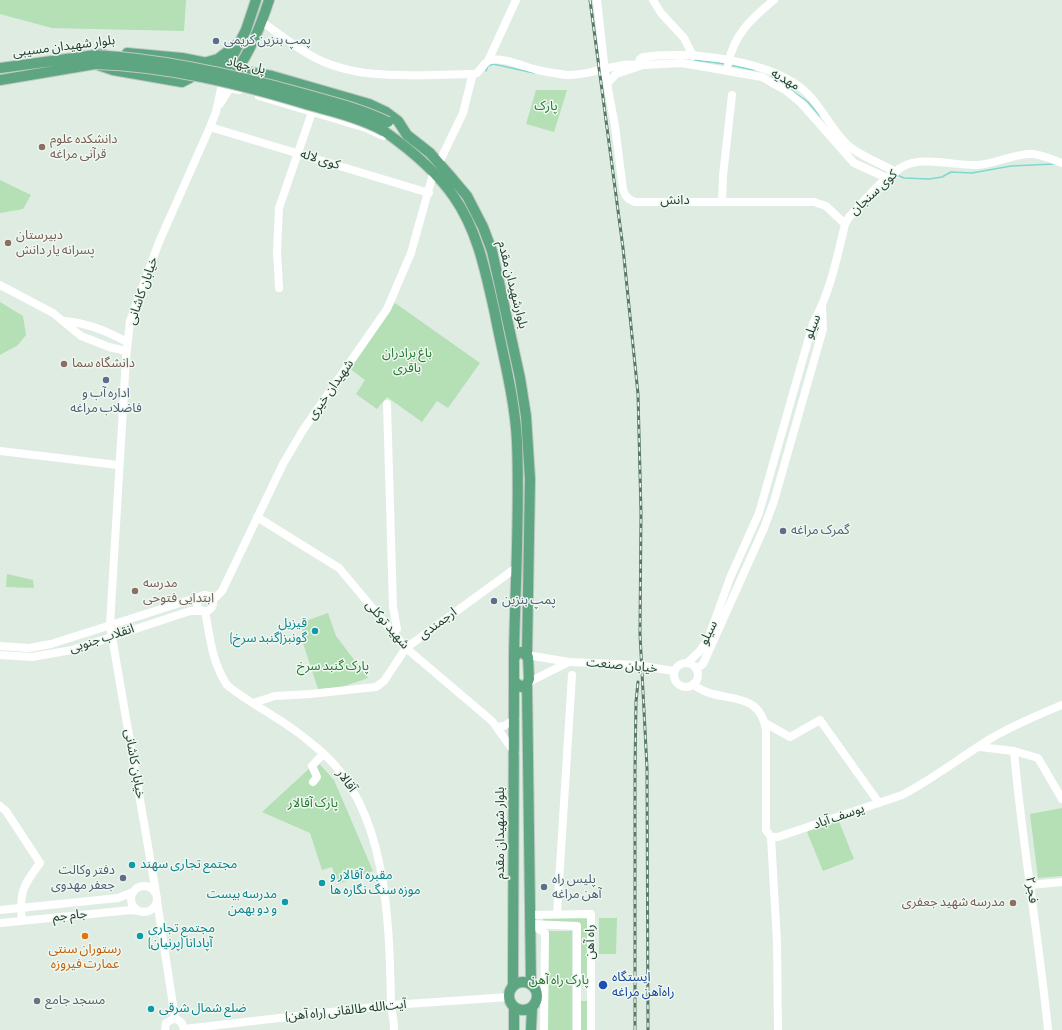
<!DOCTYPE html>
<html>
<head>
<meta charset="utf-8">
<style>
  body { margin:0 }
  canvas { display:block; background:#deece2 }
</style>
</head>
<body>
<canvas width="1062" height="1030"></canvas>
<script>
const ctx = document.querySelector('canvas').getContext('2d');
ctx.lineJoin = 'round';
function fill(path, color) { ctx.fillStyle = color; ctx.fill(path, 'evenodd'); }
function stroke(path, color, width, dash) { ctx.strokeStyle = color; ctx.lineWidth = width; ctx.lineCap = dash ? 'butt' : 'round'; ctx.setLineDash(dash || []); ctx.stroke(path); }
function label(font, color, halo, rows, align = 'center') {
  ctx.font = font + ' "Sofia Sans Condensed","Noto Sans Arabic",sans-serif'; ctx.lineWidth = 3; ctx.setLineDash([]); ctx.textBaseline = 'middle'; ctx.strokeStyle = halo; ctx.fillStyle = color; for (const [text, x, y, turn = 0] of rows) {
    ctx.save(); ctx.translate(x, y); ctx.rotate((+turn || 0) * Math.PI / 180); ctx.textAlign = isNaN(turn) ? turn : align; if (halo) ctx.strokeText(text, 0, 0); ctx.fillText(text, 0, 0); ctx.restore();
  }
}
const green = new Path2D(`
  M0,0h186l-2,31 -132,-3 -52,-14z
  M536,90h31l-13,42 -28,-8z
  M0,180l31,15 -8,14 -23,4z
  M0,302l23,14 3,19 -8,10 -18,10z
  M395,303l85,60 -32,45 -11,-7 -15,21 -35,-25 -10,12 -21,-15 9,-14 -16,-12z
  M7,574l26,6 1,8 -28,-1z
  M328,613l8,23 32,42 -29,10 -21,1 -17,-52 3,-2 -4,-12z
  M315,759l19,21 39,91 -35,13 -6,-17 -10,3 -12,-37 -48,-21 50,-46z
  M1062,808v68l-24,2 -8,-64z
  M838,819l16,40 -31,12 -16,-39z
  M543,916l44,1v63h-7v-57l-37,-1z
  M599,918h18l-1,36h-17z
  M546,931h26v99h-26z
  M581,1001h6v29h-7z`);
const stream = new Path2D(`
  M695,60l30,4
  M730,65l24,5
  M486,71l2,-5 5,-2 41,9
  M771,76l37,26 12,14
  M897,175l7,3 25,1 13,-2 9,-5 21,1 39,-7 43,-2`);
const minor = new Path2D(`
  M597,0l7,63
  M653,0l8,13 23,25 9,18
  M262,22c16,11 32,24 48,33 48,28 110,19 163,19
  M488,61l28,-61
  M728,64c6,-30 24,-46 46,-64
  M643,65h-3l-1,-3 1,-3 3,-2c46,-7 131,3 165,37 14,14 28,43 42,53 13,10 31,17 46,25
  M477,73c4,-4 8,-11 13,-13 14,-3 34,7 48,10 9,2 20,4 30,5 24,1 46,-13 69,-10
  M605,73l10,53 8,63c2,7 4,10 12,13h179l12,4 19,18
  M607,84l9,-10 27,-9 39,-2 80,14 23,13 16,13 53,60 33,15
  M259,96l107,32 17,8
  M220,104l10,-16 9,2
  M210,127l219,66
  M439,163l24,-50 9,-36
  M722,201l1,-25 9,-81
  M0,285l53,28 28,23 28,11 17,4
  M279,288l-2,-37 2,-43 33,-96
  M65,321c23,2 42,10 62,21
  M387,404l6,203 4,22
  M0,451l118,14
  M257,517l82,51 67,80 86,73 23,32
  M197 603a8 8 0 1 1 16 0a8 8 0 1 1-16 0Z
  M213,600l9,-9 61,-127 20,-34 84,-121 24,-56 22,-79
  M205,611c5,27 7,51 22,74 19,16 42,27 63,42 11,7 22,17 33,26 65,59 66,169 68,250 1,9 3,18 3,27
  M0,646l29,2 22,-4 148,-47
  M0,655l32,2 40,-7 118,-39h13
  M527,655l42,7 -42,21
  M569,662l68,3
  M687,663l12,-11 9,-13 22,-61 29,-65 54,-190c17,-30 24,-65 32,-99l4,-7c17,-18 34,-40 55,-51 19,-10 52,0 73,-1 19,-1 37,-12 56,-11 10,1 20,6 29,9
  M674 675a12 12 0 1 1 24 0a12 12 0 1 1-24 0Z
  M649,667l25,4
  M696,669l7,-5 61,-136 10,-27 49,-172 -1,-21
  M693,684c25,22 66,2 73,46v100l5,7h7l124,-42c31,-16 59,-38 88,-56 23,-14 48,-24 72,-34
  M253,703l22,-7 35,-2 66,-7 8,-6 22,-33 107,-78h3
  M765,723l25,14 30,-17 59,83
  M497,727l7,-1 11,-7
  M980,747l34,4 24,7 24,41
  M1014,751c8,93 25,186 34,279
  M313,782l4,-5 -5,-11 11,-12
  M0,806l6,5 34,52c-17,22 -21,30 -18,58
  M771,837l6,105 1,88
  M1030,885l32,-3
  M131 899a13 13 0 1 1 26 0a13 13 0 1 1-26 0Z
  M156,893l-46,-268 16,-267 4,-37 14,-38 15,-41 51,-115 6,-15 6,-28
  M157,901l18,117
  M0,910l118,-12 15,-6
  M557,914l15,-239
  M530,915l61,-1v116
  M0,923l131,-13 8,1
  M530,924l47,2v104
  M531,924l14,9 -1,97
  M184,1029l208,-24 117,-8
  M165,1030l1,-7 9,-5 7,5 2,7`);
const major = new Path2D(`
  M269,0c-8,25 -17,48 -32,70l35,6 97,28 17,8 12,9 9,14 23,18 21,24 16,19 16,31 9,24 7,31 21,96 6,38 4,63 -3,176
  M127,53l55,5 45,9 19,-37 10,-30
  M207,62l11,-3 18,-14
  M0,68l103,-14
  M0,80l95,-16 18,6 69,12 8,-4 4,-9
  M384,131c24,17 53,41 70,66 24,34 32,77 41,117 8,42 20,85 22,128 3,72 -2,144 -3,215
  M521,652l7,5 1,22 -2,5 -6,3 -7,-6v-22l3,-6z
  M527,683l4,301
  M509 996a14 14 0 1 1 28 0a14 14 0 1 1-28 0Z
  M513,986l1,-305
  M514,1030v-23
  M531,1030l1,-22`);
const rail = new Path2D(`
  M590,0l33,248 15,146 3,119 -1,121 7,134 1,262
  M635,1030v-260l1,-68 2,-20`);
const minorBridge = new Path2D(`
  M604,63l1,10
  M637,665l12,2`);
const majorBridge = new Path2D(`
  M94,55c71,4 142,20 210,39 29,8 57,15 84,28
  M95,64c72,2 145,20 214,41 25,7 51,13 75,26`);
const markers = [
  [216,41,4,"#5c6f8a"],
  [42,147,4,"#8d6e63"],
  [8,243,4,"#8d6e63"],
  [64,364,4,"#8d6e63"],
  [106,380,4,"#5c6f8a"],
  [783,531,4,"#5c6f8a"],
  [135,591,4,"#8d6e63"],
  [494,601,4,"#5c6f8a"],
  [315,631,4,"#0f9aa8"],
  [132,865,4,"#0f9aa8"],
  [123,878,4,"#5c6f8a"],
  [322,883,4,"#0f9aa8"],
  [544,887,4,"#5c6f8a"],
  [285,902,4,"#0f9aa8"],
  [1013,903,4,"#8d6e63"],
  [85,936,4,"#e8710a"],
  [140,936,4,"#0f9aa8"],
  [603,985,5,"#1a4fb4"],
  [37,1001,4,"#6b7280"],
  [151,1009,4,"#0f9aa8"]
];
const serviceNames = [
  ["پمپ بنزین کریمی",224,41],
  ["اداره آب و",106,394,"center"],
  ["فاضلاب مراغه",106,409,"center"],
  ["گمرک مراغه",791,531],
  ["پمپ بنزین",502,601],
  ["دفتر وکالت",115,871,"right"],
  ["جعفر مهدوی",115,886,"right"],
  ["پلیس راه",552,880],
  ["آهن مراغه",552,895]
];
const streetNames = [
  ["بلوار شهیدان مسیبی",64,47,-7],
  ["پل جهاد",246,66,13],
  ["مهدیه",785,80,30],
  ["کوی لاله",320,160,17],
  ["کوی سنجان",874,193,-43],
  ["دانش",675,201],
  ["بلوارشهیدان مقدم",512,285,76],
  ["خیابان کاشانی",143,291,-71],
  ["سیلو",813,327,-69],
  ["شهیدان خیری",331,390,-55],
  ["ارجمندی",438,624,-36],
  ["شهید توکلی",387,625,49],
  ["سیلو",709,633,-64],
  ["انقلاب جنوبی",102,639,-18],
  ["خیابان صنعت",622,666,5],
  ["خیابان کاشانی",134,764,80],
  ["آقالار",346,781,55],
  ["یوسف آباد",839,817,-19],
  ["بلوار شهیدان مقدم",501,833,-90],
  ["فجر۲",1031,890,82],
  ["جام جم",70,916,-6],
  ["راه آهن",591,942,-90],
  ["(راه آهن) آیت‌الله طالقانی",346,1011,-6]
];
const parkNames = [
  ["پارک",546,107],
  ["باغ برادران",407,354],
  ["باقری",407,369],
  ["پارک گنبد سرخ",333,667],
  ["پارک آقالار",313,804],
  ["پارک راه آهن",559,981]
];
const educationNames = [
  ["دانشکده علوم",50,140],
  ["قرآنی مراغه",50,155],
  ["دبیرستان",16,236],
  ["پسرانه یار دانش",16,251],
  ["دانشگاه سما",72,364],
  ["مدرسه",143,584],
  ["ابتدایی فتوحی",143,599],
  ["مدرسه شهید جعفری",1005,903,"right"]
];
const cultureNames = [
  ["قیزیل",307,624,"right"],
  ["گونبز(گنبد سرخ)",307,639,"right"],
  ["مجتمع تجاری سهند",140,865],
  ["مقبره آقالار و",330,876],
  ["موزه سنگ نگاره ها",330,891],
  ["مدرسه بیست",277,895,"right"],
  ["و دو بهمن",277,910,"right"],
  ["مجتمع تجاری",148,929],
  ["آپادانا (پرنیان)",148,944],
  ["ضلع شمال شرقی",159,1009]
];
const foodNames = [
  ["رستوران سنتی",85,950],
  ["عمارت فیروزه",85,965]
];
const transitNames = [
  ["ایستگاه",612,978],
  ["راه‌آهن مراغه",612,993]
];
const worshipNames = [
  ["مسجد جامع",45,1001]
];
fill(green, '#b5dfb5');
stroke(stream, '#80d7ce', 1.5);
stroke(major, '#c0c9c4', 12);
stroke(minor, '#fff', 8);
stroke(major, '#5ea681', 10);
stroke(rail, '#587968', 3);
stroke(rail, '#eff8f1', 1.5, [4.5]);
stroke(majorBridge, '#c0c9c4', 12, []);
stroke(minorBridge, '#fff', 8);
stroke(majorBridge, '#5ea681', 10);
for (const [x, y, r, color] of markers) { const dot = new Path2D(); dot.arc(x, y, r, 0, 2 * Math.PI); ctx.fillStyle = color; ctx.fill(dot); stroke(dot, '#eff8f1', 1.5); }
label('13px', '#4e5e75', '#eff8f1', serviceNames, 'left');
label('13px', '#1e3d2d', '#eff8f1', streetNames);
label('13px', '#24782f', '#eff8f1', parkNames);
label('13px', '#785e54', '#eff8f1', educationNames, 'left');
label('13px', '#0d838f', '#eff8f1', cultureNames, 'left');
label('13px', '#c56008', '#eff8f1', foodNames);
label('13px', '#164399', '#eff8f1', transitNames, 'left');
label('13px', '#5b616d', '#eff8f1', worshipNames, 'left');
</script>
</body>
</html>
